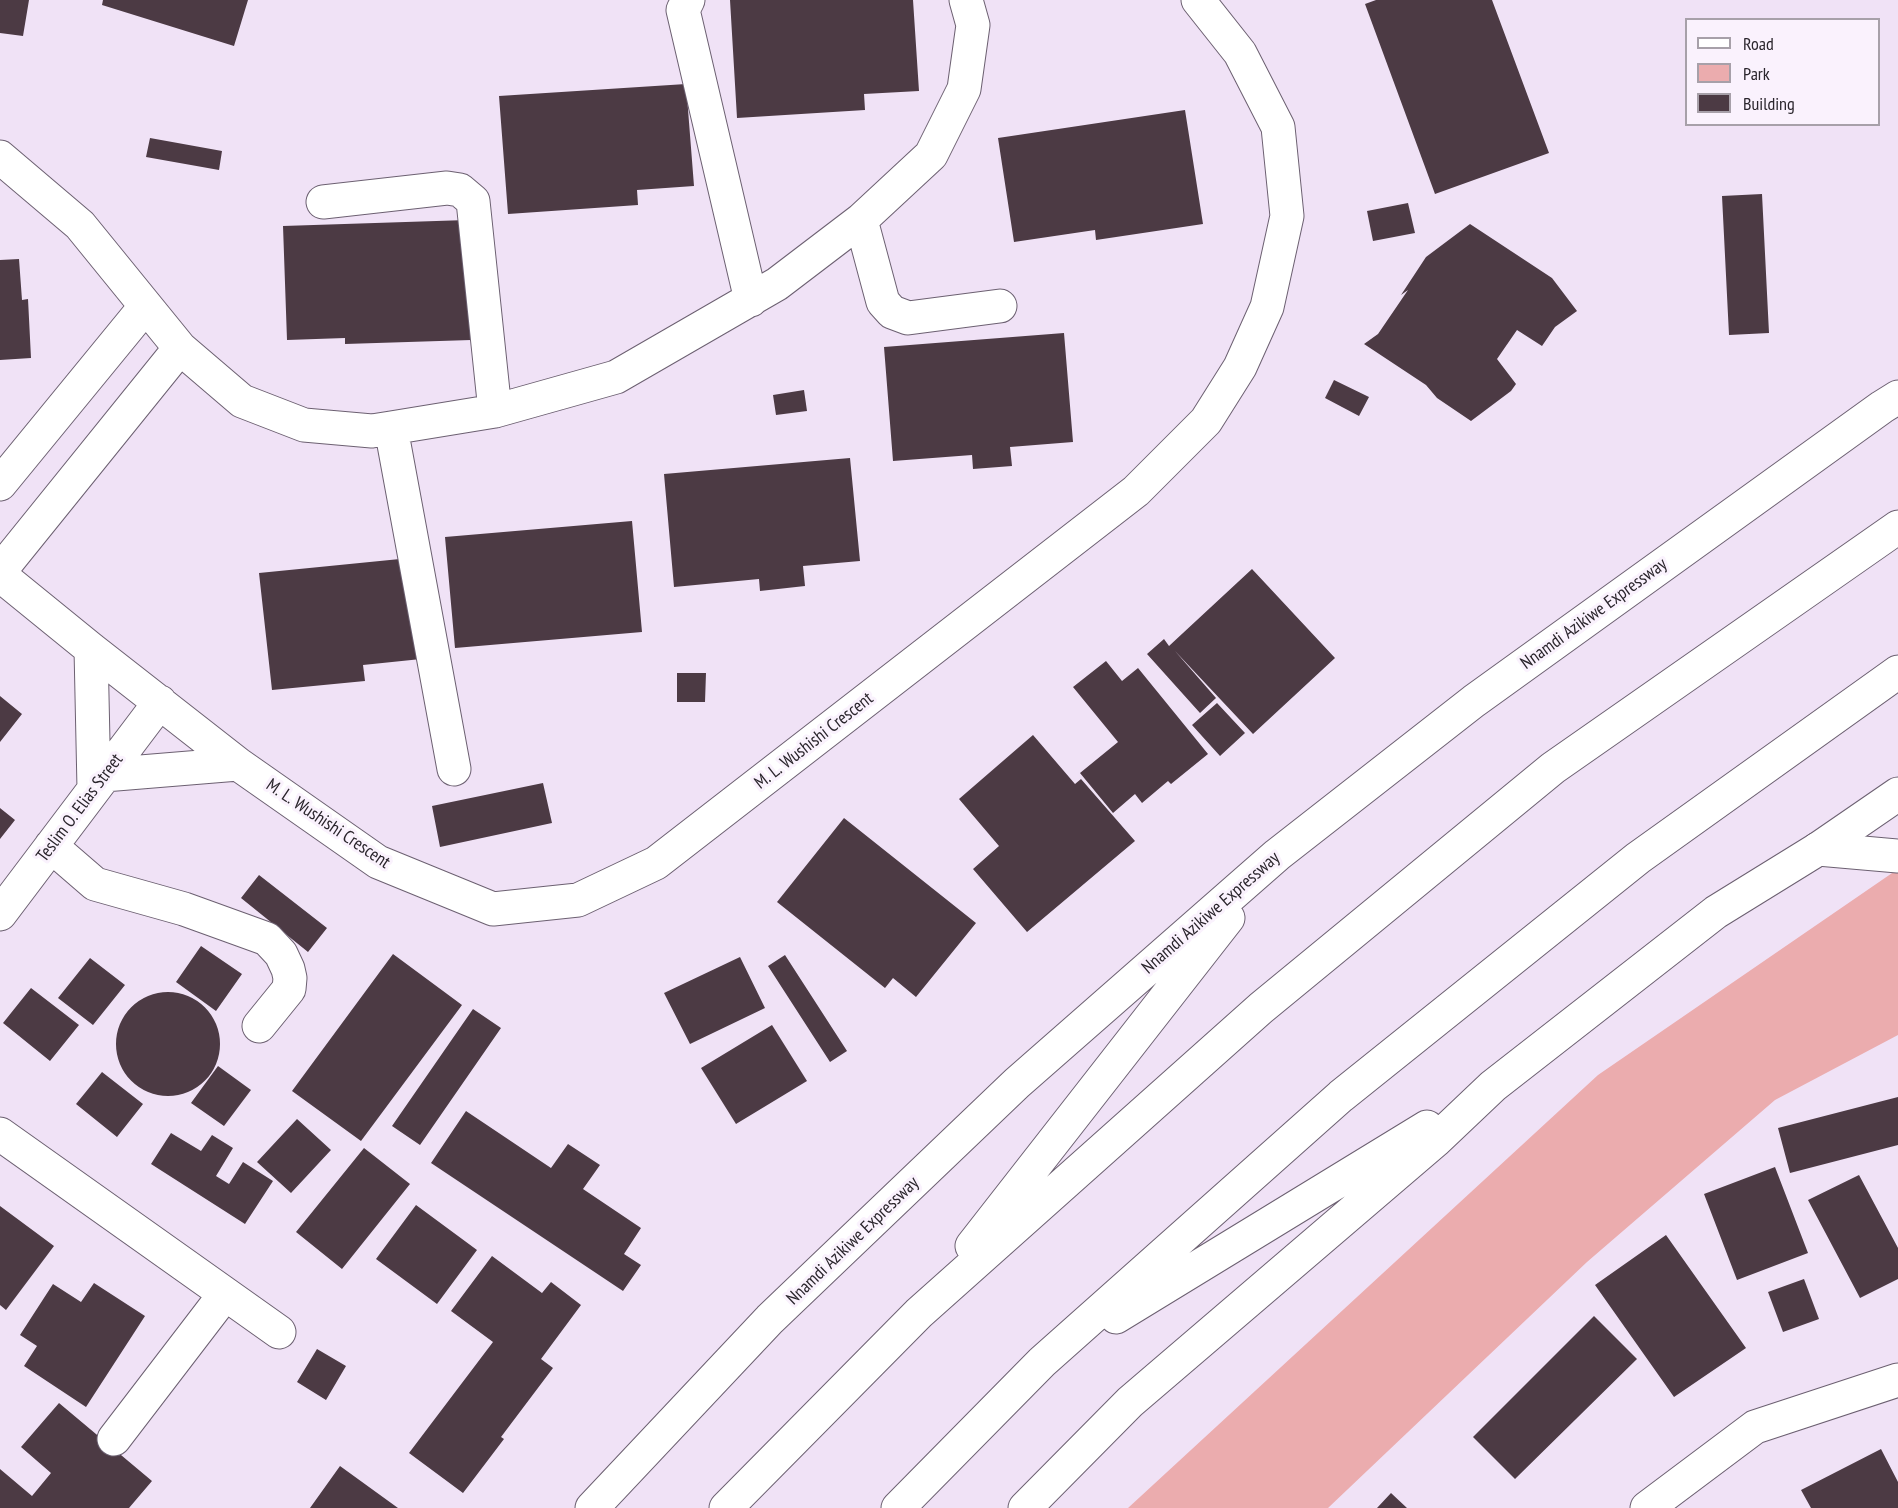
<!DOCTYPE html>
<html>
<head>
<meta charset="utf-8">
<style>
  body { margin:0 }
  #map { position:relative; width:1898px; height:1508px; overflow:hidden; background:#f0e2f6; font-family:"PT Sans Narrow",sans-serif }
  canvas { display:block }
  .legend { position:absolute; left:1685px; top:18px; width:195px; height:108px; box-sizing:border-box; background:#faf2fd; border:2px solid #a7a0a9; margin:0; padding:8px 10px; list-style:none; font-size:18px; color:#2a252c }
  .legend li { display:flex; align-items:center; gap:12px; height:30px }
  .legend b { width:30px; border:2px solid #a7a0a9 }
</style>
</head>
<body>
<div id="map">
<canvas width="1898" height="1508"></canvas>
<ul class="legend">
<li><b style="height:8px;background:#fff"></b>Road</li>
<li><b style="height:16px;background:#ebacae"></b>Park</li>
<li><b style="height:16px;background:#4c3a44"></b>Building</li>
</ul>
</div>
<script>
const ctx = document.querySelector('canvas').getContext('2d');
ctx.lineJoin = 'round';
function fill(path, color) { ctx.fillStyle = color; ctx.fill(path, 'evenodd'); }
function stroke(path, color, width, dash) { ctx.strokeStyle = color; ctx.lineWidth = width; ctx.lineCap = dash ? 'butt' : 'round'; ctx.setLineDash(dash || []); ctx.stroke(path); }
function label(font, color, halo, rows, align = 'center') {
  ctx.font = font + ' "PT Sans Narrow",sans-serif'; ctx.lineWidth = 6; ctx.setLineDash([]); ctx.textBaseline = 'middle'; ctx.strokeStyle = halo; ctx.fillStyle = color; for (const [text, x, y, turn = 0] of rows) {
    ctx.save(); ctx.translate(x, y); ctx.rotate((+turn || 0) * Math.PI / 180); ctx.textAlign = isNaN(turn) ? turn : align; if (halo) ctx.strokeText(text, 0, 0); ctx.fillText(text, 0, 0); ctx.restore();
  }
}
const green = new Path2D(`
  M1898,869v166l-123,65 -188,162 -259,246h-200l470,-433z`);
const building = new Path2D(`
  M0,0h29l-6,36 -23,-3z
  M103,0h145l-14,46 -132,-41z
  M730,0h183l6,91 -55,3 1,16 -128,8z
  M1376,0h116l57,153 -114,41 -70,-190z
  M686,84l8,102 -57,4 1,15 -130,9 -9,-118z
  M1185,110l18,114 -107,16 -1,-10 -81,12 -16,-104z
  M150,138l72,13 -3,19 -73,-13z
  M1762,194l7,139 -40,2 -7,-139z
  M1408,203l7,30 -42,8 -6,-30z
  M467,220l4,120 -126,4v-6l-58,2 -4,-114z
  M1470,224l82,54 25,33 -22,16 -13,19 -25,-16 -20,29 19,25 -5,7 -40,30 -34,-23 -11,-13 -62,-41 14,-10 30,-44 -7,5 25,-38z
  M19,259l3,41 6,-1 3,59 -31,2v-100z
  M1064,333l9,109 -63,5 2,19 -39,3 -1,-14 -79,6 -9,-114z
  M1334,380l35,17 -10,19 -34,-18z
  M804,390l3,21 -31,4 -3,-20z
  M850,458l10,103 -57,5 2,20 -45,5 -1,-12 -85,8 -10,-113z
  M632,521l10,111 -187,16 -10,-111z
  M410,558l11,101 -58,6 2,16 -93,9 -13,-117z
  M1252,569l83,89 -82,76 -78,-83 41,47 -16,15 -53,-59 17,-15 5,7z
  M1106,661l16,20 16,-13 70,86 -37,30 -3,-3 -26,22 -7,-9 -22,19 -33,-40 38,-31 -45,-55z
  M677,673h29l-1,29h-28z
  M0,696l22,18 -22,28z
  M1217,703l28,30 -25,23 -28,-31z
  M1033,735l42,49 6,-5 54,62 -108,91 -54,-63 26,-23 -40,-47z
  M543,783l9,40 -112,24 -8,-41z
  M0,808l15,12 -15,19z
  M844,818l132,105 -60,74 -23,-19 -8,10 -108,-86z
  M259,875l68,53 -19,24 -67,-54z
  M201,946l41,28 -26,37 -40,-29z
  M393,954l69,51 -101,136 -69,-50z
  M785,955l62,96 -17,11 -62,-96z
  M740,957l25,51 -75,36 -26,-51z
  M90,958l35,27 -32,40 -35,-27z
  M31,988l48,37 -29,36 -47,-38z
  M116 1044a52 52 0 1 1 104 0a52 52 0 1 1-104 0Z
  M473,1009l28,19 -81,117 -28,-19z
  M772,1025l35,56 -71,43 -35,-56z
  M218,1066l33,24 -27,36 -33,-23z
  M102,1072l41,32 -26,33 -41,-33z
  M1898,1097v48l-108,28 -12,-45z
  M466,1111l85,57 17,-24 32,21 -17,24 58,39 -17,26 17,11 -18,26 -192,-128z
  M297,1119l34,31 -40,43 -34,-31z
  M171,1133l30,18 11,-16 21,13 -17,28 13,8 14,-22 30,19 -28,43 -94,-60z
  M364,1148l46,36 -68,85 -46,-37z
  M1775,1167l33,86 -71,27 -33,-86z
  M1859,1175l39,73v31l-38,19 -52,-98z
  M416,1205l61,45 -40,54 -61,-45z
  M0,1206l54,40 -48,64 -6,-5z
  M1666,1235l80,113 -72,49 -79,-112z
  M492,1256l50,37 9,-11 30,23 -40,54 12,9 -52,69 3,2 -41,54 -54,-40 84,-111 -42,-31z
  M1804,1279l15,40 -36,13 -15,-40z
  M94,1283l51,33 -59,91 -62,-41 13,-20 -17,-11 33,-51 28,18z
  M1594,1316l43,43 -122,120 -42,-42z
  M317,1349l29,17 -20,34 -29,-18z
  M59,1403l93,78 -23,27h-129v-39l32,27 19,-23 -30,-26z
  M1881,1449l17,33v26h-87l-10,-18z
  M340,1466l58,42h-88z
  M1391,1493l16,15h-30z`);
const minor = new Path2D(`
  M688,0l-5,10 68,290
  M0,157l80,68 100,123 62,53 62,24 68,6 19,-3 104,-17 121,-34 161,-93 84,-64 70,-65 33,-66 9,-64 -7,-25
  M323,202l124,-14 13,2 13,11 22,210
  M861,220l22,82 9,10 16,6 92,-12
  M391,428l63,341
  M0,484l145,-177
  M0,571l180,-223
  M0,575l91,74 147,115 140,98 115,47 85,-9 78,-37 480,-372 70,-70 34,-54 27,-60 20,-91 -9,-89 -38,-74 -42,-53
  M91,649l3,140
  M104,775l134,-11
  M51,846l44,38 89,25 83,30 14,15 7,15 2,9 -1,11 -30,37
  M1818,849l80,7
  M0,914l160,-212
  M0,1134l279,198
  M114,1439l111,-145
  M1647,1508l108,-81 143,-47`);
const highway = new Path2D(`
  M972,1246l256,-328
  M1116,1317l311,-190
  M592,1508l178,-189 247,-236 260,-228 197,-154 408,-294 16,-10
  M726,1508l193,-195 342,-305 292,-240 345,-241
  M898,1508l144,-146 299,-266 297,-238 260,-186
  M1025,1508l105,-106 305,-261 58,-55 223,-174 102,-63 80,-55`);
const streetNames = [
  ["Nnamdi Azikiwe Expressway",1594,614,-36],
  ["M. L. Wushishi Crescent",814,741,-38],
  ["Teslim O. Elias Street",80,808,-53],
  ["M. L. Wushishi Crescent",328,824,34],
  ["Nnamdi Azikiwe Expressway",1211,913,-41],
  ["Nnamdi Azikiwe Expressway",853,1241,-44]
];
fill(green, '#ebacae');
fill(building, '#4c3a44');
stroke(minor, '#6c6071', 35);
stroke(highway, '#6c6071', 35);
stroke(minor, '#fff', 33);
stroke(highway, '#fff', 33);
label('18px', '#2a252c', '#faf2fd', streetNames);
</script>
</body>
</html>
